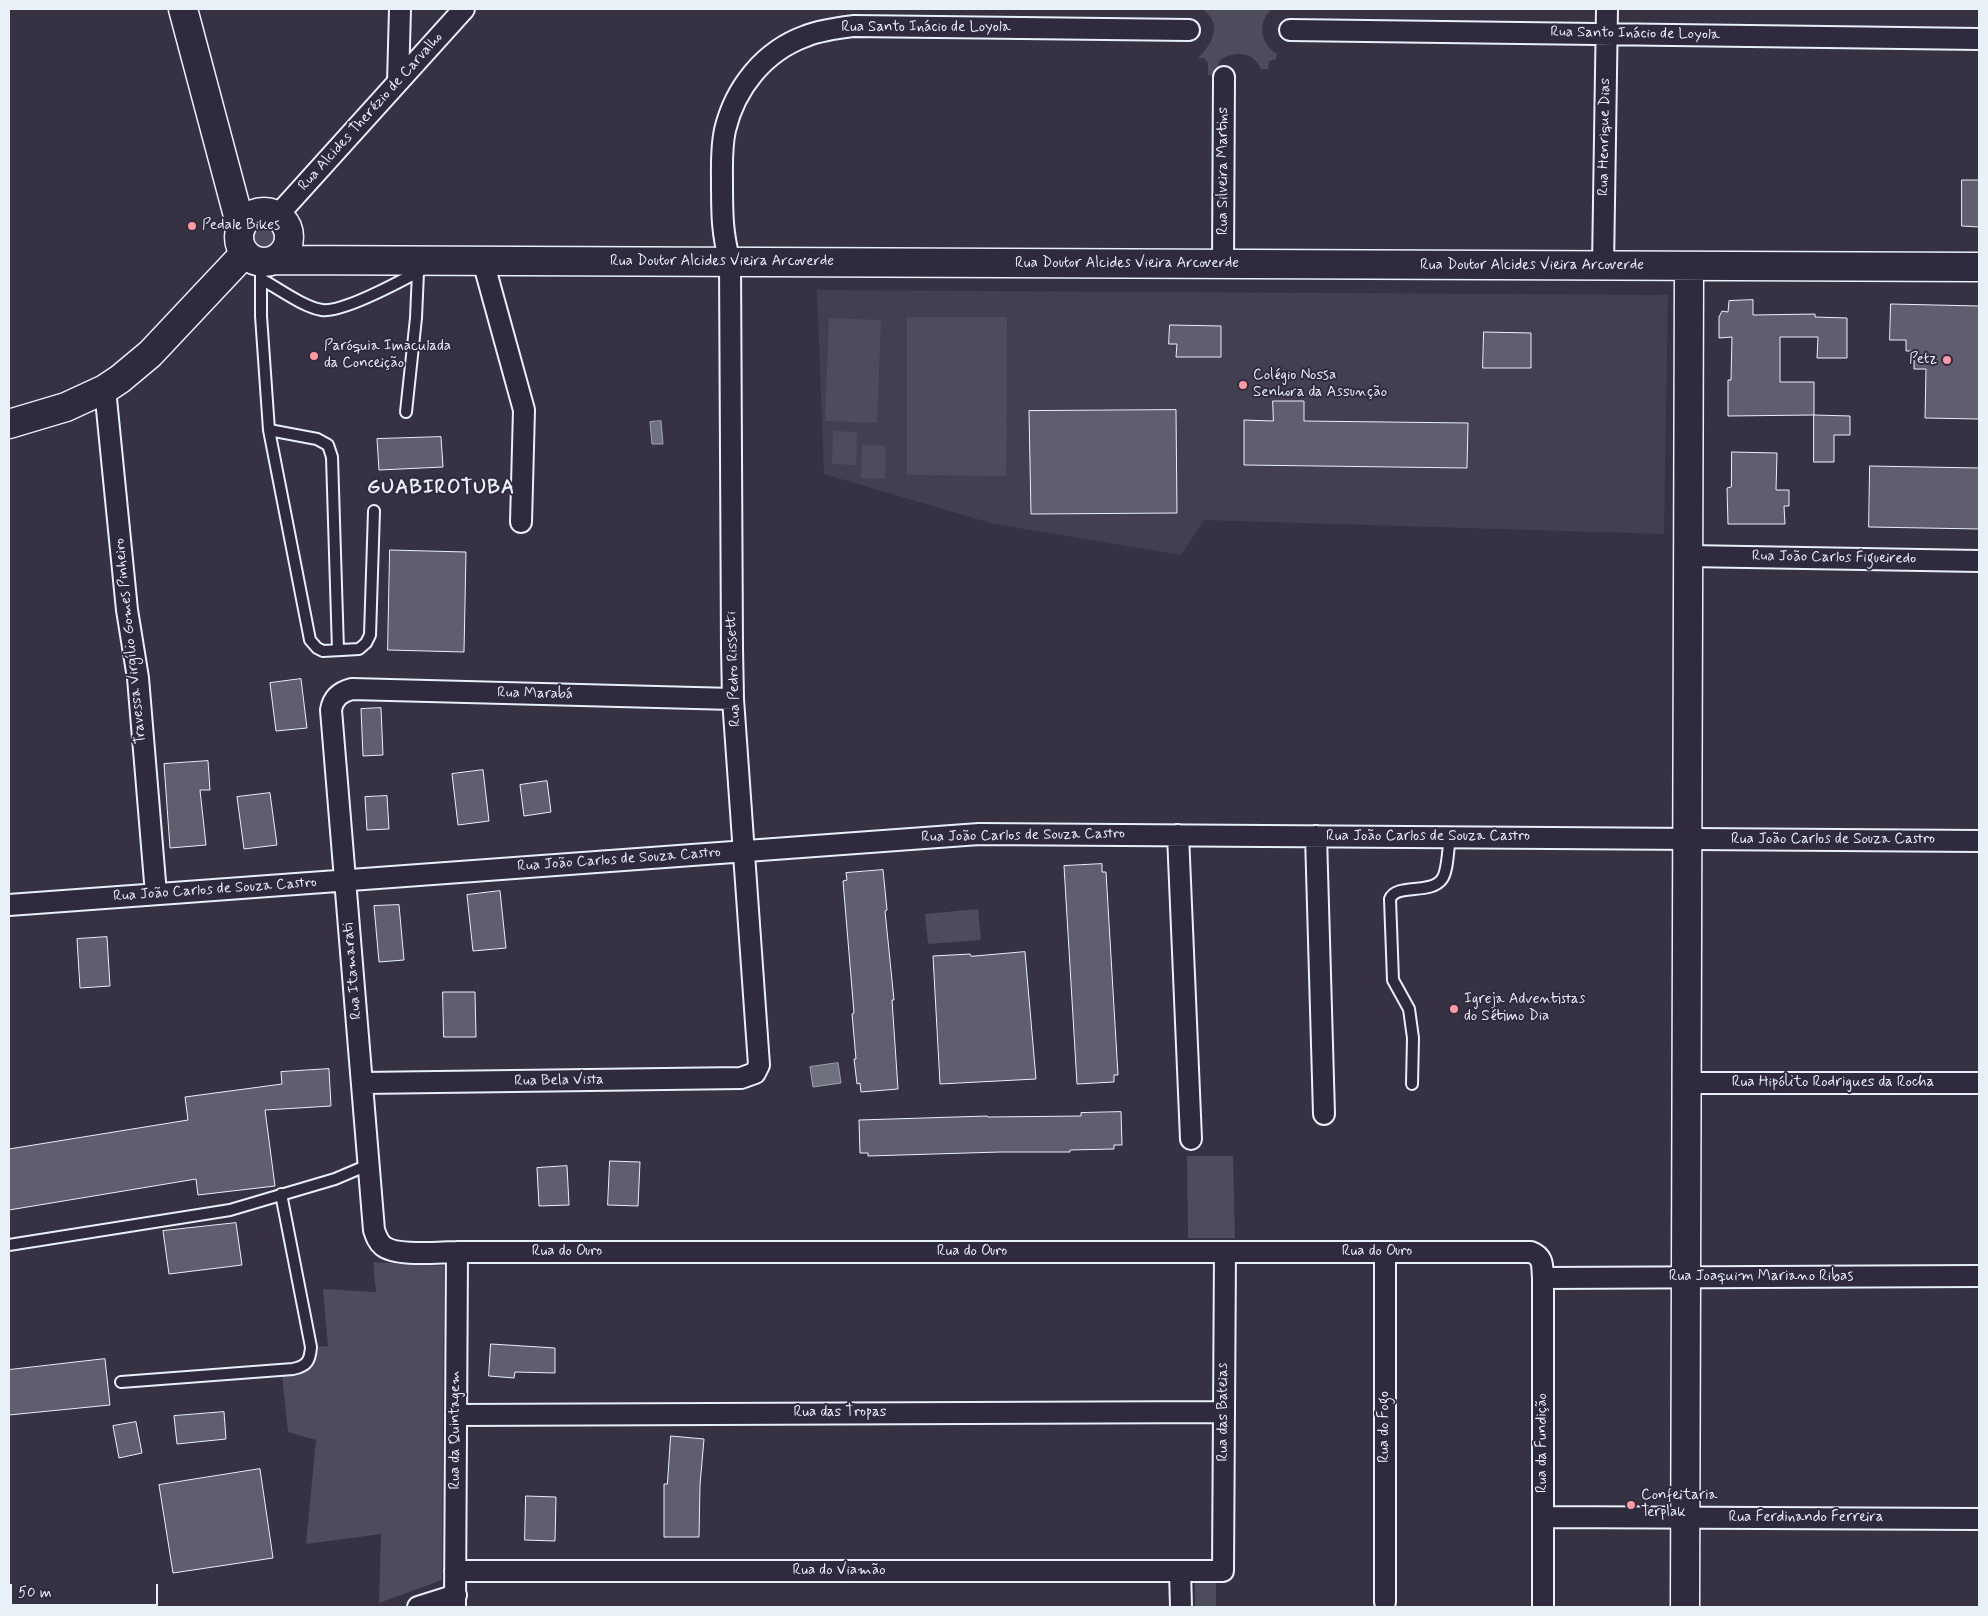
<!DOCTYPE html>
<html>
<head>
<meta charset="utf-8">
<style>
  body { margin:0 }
  #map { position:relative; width:1988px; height:1616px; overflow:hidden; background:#363244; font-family:Mynerve,sans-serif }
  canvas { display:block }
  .frame { position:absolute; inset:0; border:10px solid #e8f1f8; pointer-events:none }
  .scale { position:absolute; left:10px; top:1584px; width:148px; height:22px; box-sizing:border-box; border:2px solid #e8f1f8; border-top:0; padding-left:6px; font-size:15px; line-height:18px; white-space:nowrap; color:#e8f1f8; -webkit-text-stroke:4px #2f2a3d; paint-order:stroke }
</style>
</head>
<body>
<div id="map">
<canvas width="1988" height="1616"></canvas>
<div class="frame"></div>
<div class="scale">50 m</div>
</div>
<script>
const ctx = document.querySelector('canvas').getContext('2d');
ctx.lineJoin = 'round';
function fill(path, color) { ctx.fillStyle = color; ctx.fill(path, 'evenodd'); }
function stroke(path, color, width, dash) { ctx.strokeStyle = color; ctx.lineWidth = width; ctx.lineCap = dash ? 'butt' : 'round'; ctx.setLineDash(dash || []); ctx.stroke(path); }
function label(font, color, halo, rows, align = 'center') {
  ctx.font = font + ' Mynerve,sans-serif'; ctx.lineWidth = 4; ctx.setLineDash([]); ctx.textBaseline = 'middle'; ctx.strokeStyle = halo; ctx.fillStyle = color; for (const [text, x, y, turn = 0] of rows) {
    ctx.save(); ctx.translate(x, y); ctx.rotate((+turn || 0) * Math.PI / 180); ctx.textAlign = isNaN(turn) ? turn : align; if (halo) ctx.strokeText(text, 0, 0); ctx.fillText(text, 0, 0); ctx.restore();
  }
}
const built = new Path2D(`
  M817,290l851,5 -4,239 -460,-14 -23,35 -187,-31 -170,-50z`);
const green = new Path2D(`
  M1202,9h70c-15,13 -12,35 5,45l-1,5 -7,2 -1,8h-7c-8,-18 -27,-18 -41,-9l-5,15h-7v-12l-4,-5h-6c15,-15 25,-34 4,-49z
  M253 237a11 11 0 1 1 22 0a11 11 0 1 1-22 0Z
  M907,317h100l-1,159 -99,-1z
  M829,318l52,2 -4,103 -52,-2z
  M833,431l24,1 -1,33 -24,-1z
  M862,445l24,1 -1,33 -24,-1z
  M978,909l3,31 -53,4 -3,-30z
  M1187,1156h46l2,82h-47z
  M373,1262l71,4 -2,314 -63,23 2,-69 -75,10 10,-104 -28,-8 -6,-57 27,-8 7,-20 12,-1 -5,-57 53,3z
  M1195,1582h21v25h-21z`);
const water = new Path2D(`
  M661,421l2,23h-11l-2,-22z
  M838,1063l3,20 -28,4 -3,-20z`);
const building = new Path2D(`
  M1962,180h17v47l-17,-1z
  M1753,300v15l62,-1v3l32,1v40h-30l1,-21h-38v45h34v33l-86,1v-36h3l1,-43 -13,1v-21l3,-6 6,1 1,-11z
  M1891,304l88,2v113l-54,-1 1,-49h-12v-18h-8v-11h-16z
  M1170,325l51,1v31h-45l1,-13h-8z
  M1484,332l47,1v35h-48z
  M1273,401h31v20l164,2 -1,45 -223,-3v-45l29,1z
  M1176,410l1,103 -146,1 -2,-103z
  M1814,415l36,1v19h-16v27h-20z
  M441,437l2,30 -64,3 -2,-31z
  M1732,452l45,1 -1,37h13v16h-5l1,18h-57l-1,-36 4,-1z
  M1870,466l109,2v61l-110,-2z
  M390,550l76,2 -2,100 -76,-2z
  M301,679l6,49 -31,3 -6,-48z
  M381,708l2,47 -20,1 -2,-47z
  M208,761l2,29h-10l6,55 -36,3 -6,-84z
  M483,770l6,51 -31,4 -6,-51z
  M547,781l4,31 -27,4 -4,-31z
  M270,793l7,52 -33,4 -7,-52z
  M387,796l2,33 -22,1 -2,-33z
  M1102,864v8h4l12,203h-4v7l-37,2 -13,-218z
  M883,870l4,40 -2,1 9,89h-2l6,89 -37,3 -1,-9 -3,1 -3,-25h2l-4,-45 2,-1 -11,-132 4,-1 -1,-7z
  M500,891l6,57 -33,3 -6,-56z
  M399,905l5,55 -25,2 -5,-56z
  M107,937l3,49 -30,2 -3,-49z
  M1025,952l11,127 -96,5 -7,-128 37,-2 1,2z
  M443,992h32l1,45h-32z
  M329,1069l2,37 -66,4 10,76 -77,9 -2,-16 -187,31v-61l179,-29 -3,-23 97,-13 -1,-12z
  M1121,1112l1,33h-8v4l-44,1v2h-70l-132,4v-3h-8l-1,-33 128,-4 1,1 93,-1v-3z
  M610,1161l30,1 -2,44 -30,-1z
  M567,1166l2,39 -30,1 -2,-38z
  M236,1223l6,42 -73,9 -6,-43z
  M491,1344l64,4v25l-40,-1 -1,6 -25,-2z
  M105,1359l5,46 -101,10v-45z
  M224,1412l2,27 -49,5 -3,-28z
  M136,1422l6,31 -23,5 -6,-32z
  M671,1436l33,3 -4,46 -1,52h-35v-53h3z
  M260,1469l13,89 -100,15 -14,-88z
  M526,1496l30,1 -1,44 -30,-1z`);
const lane = new Path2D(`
  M261,263v53l8,114 41,210 7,8 6,3 36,-2 7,-6 4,-8 4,-124
  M261,279c17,9 42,28 61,31 21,3 83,-31 103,-42
  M406,412l10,-94 2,-46
  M269,430l48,9 11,6 4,12 6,193
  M1412,1084l1,-46 -4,-29 -16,-29 -3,-81c6,-16 41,-4 52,-20 6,-8 6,-32 8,-42
  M9,1245l221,-35 105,-31 33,-14
  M121,1382l172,-13c14,-3 17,-8 18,-22l-30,-153`);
const street = new Path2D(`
  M1290,30l689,9
  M398,82l2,-73
  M277,216l187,-207
  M483,261l41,149 -3,112
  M1223,264l1,-187
  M1603,266l4,-257
  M105,389l22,221 11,68 18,216
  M1688,556l291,5
  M733,699l-381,-10c-12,3 -19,9 -21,21l43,520c2,6 4,12 9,16 14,11 56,6 74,6h1074c13,5 11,14 12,26v329
  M1178,835l13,304
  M1316,836l8,278
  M9,905l970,-71 1000,7
  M362,1083l379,-5 14,-5 4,-8 -26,-366 -1,-51 -2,-386c-8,-28 -8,-49 -8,-79 0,-17 -1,-35 3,-53 10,-42 39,-79 81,-94 15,-6 32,-8 48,-10l335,4
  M1687,1083h292
  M1543,1278l436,-2
  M456,1415l768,-3
  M1543,1517l436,2
  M455,1571h768l2,-319
  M1180,1571l1,36
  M1385,1602v-350
  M418,1607l38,-12
  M455,1607l2,-355`);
const secondary = new Path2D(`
  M183,9l58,218
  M239 237a25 25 0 1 1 50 0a25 25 0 1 1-50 0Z
  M275,260l1704,7
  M9,424l57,-17 39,-18 15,-10 30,-25 95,-101
  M1685,1607l4,-1341`);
const markers = [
  [192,226,5,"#ff9aa2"],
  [314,356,5,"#ff9aa2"],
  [1947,360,5,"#ff9aa2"],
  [1243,385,5,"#ff9aa2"],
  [1454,1009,5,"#ff9aa2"],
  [1631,1505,5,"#ff9aa2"]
];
const streetNames = [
  ["Rua Santo Inácio de Loyola",926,28],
  ["Rua Santo Inácio de Loyola",1635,34,1],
  ["Rua Alcides Therézio de Carvalho",371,112,-48],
  ["Rua Henrique Dias",1605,137,-89],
  ["Rua Silveira Martins",1224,171,-90],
  ["Rua Doutor Alcides Vieira Arcoverde",722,262],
  ["Rua Doutor Alcides Vieira Arcoverde",1127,264],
  ["Rua Doutor Alcides Vieira Arcoverde",1532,266],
  ["Rua João Carlos Figueiredo",1834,558,1],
  ["Travessa Virgílio Gomes Pinheiro",131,641,-96],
  ["Rua Pedro Rissetti",734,669,-92],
  ["Rua Marabá",535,694,1],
  ["Rua João Carlos de Souza Castro",1023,836,-1],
  ["Rua João Carlos de Souza Castro",1428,837],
  ["Rua João Carlos de Souza Castro",1833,840],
  ["Rua João Carlos de Souza Castro",619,860,-4],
  ["Rua João Carlos de Souza Castro",215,890,-4],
  ["Rua Itamarati",353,971,-95],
  ["Rua Bela Vista",559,1081,-1],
  ["Rua Hipólito Rodrigues da Rocha",1833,1083],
  ["Rua do Ouro",567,1252],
  ["Rua do Ouro",972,1252],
  ["Rua do Ouro",1377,1252],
  ["Rua Joaquim Mariano Ribas",1761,1277],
  ["Rua das Bateias",1224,1412,-90],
  ["Rua das Tropas",840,1413],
  ["Rua do Fogo",1385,1427,-90],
  ["Rua da Quintagem",456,1430,-90],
  ["Rua da Fundição",1543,1443,-90],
  ["Rua Ferdinando Ferreira",1806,1518],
  ["Rua do Viamão",839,1571]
];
const poiNames = [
  ["Pedale Bikes",202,226],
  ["Paróquia Imaculada",324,347],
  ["da Conceição",324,364],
  ["Petz",1937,360,"right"],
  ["Colégio Nossa",1253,376],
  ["Senhora da Assunção",1253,393],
  ["Igreja Adventistas",1464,1000],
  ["do Sétimo Dia",1464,1017],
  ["Confeitaria",1641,1496],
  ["Terplak",1641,1513]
];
const districtNames = [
  ["GUABIROTUBA",441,489]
];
fill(built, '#433f51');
fill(green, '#4d4b5c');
fill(water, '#70717f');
stroke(water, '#a0a4af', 1);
fill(building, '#605e6e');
stroke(building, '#e8f1f8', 1);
stroke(lane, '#e8f1f8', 14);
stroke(street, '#e8f1f8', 24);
stroke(secondary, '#e8f1f8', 31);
stroke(lane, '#2f2a3d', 10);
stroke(street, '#2f2a3d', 20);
stroke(secondary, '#2f2a3d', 28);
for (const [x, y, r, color] of markers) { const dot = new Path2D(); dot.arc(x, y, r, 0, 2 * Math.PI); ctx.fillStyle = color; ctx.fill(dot); stroke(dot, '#2f2a3d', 2); }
label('15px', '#e8f1f8', '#2f2a3d', streetNames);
label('15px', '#e8f1f8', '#2f2a3d', poiNames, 'left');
ctx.letterSpacing = '1px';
label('bold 20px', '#e8f1f8', '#2f2a3d', districtNames);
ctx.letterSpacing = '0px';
</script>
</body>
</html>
